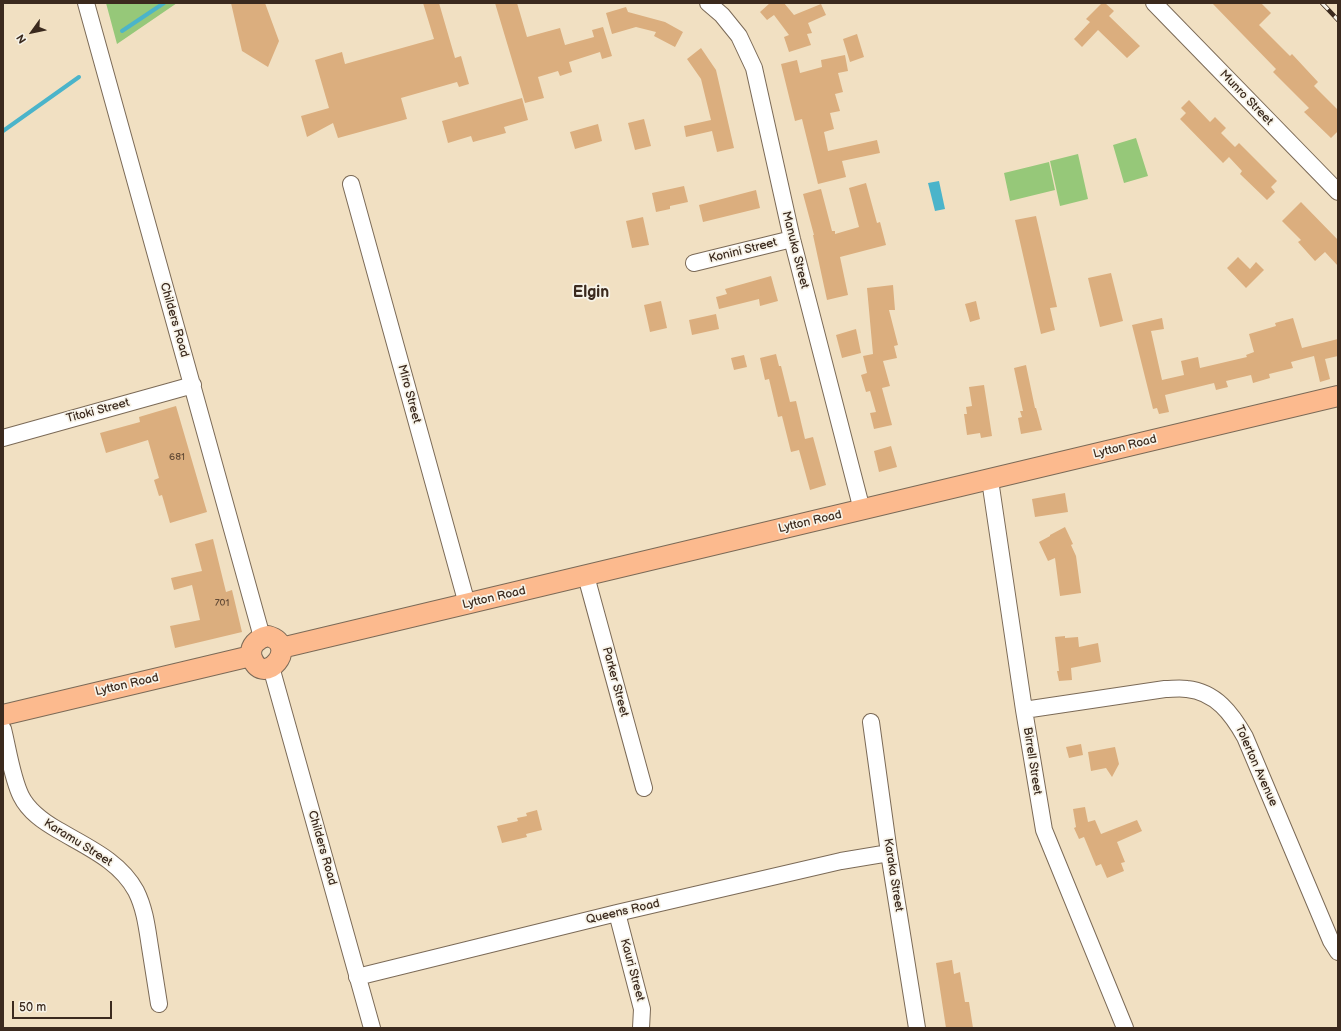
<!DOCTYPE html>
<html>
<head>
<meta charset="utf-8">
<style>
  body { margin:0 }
  #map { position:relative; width:1341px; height:1031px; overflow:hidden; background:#f1e0c2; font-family:"Balsamiq Sans",sans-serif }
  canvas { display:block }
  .frame { position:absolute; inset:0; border:4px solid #3b2a1e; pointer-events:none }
  .north { position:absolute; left:12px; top:12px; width:40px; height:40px; -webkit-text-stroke:3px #f7f3e8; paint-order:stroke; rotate:237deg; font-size:11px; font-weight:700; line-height:16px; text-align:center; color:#3b2a1e }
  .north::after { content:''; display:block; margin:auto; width:14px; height:18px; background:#3b2a1e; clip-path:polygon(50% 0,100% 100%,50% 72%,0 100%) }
  .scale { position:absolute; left:12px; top:1001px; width:100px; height:18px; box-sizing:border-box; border:2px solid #3b2a1e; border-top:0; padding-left:5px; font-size:12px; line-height:14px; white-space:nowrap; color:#3b2a1e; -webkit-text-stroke:3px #f7f3e8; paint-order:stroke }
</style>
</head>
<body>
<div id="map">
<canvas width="1341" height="1031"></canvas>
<div class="frame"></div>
<div class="north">N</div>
<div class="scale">50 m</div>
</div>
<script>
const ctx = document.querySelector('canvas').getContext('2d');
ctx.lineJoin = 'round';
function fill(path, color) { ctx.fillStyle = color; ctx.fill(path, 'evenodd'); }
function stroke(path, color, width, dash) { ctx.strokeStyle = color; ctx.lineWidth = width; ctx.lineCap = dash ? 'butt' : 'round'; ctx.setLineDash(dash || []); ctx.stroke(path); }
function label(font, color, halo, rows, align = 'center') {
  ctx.font = font + ' "Balsamiq Sans",sans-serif'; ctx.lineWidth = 3.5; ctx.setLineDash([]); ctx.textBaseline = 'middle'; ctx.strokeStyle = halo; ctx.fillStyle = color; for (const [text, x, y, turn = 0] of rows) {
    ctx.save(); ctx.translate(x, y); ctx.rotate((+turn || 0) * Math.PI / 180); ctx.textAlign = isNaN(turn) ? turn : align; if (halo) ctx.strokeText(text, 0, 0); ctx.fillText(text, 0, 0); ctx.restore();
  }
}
const green = new Path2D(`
  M106,3h71l-60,41z
  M1136,138l12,38 -24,7 -11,-38z
  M1078,154l10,45 -28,7 -10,-45z
  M1049,162l6,28 -45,11 -6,-28z`);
const water = new Path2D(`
  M939,181l6,28 -10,2 -7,-28z`);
const stream = new Path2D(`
  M122,31l42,-28
  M3,131l76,-54`);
const building = new Path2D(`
  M231,3h34l14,38 -11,26 -26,-16z
  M423,3h16l16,55 6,-2 8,28 -10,3 -2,-5 -56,16 6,21 -69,19 -5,-15 -26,14 -6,-21 28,-8 -14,-48 27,-8 3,12 89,-25z
  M495,3h22l10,34 33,-9 5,17 29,-8 -2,-7 11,-3 9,29 -10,3 -2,-7 -31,10 3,10 -12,4 -2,-5 -20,6 6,21 -19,5z
  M770,3h14l10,12 27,-11 5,11 -18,8 4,10 -5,1 4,11 -22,7 -5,-15 5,-2 -15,-20 -7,5 -7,-8z
  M1102,3h3l9,8 -5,5 31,30 -13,12 -29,-28 -16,17 -8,-8 16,-17 -4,-3z
  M1212,3h49l10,10 -12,12 31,31 2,-2 26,28 -4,4 24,24v21l-7,7 -27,-26 5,-4 -36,-36 3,-3z
  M626,7l2,5 37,10 18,10 -8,15 -21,-11 2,-4 -20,-5 -24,7 -6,-21z
  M857,34l7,23 -14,5 -7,-23z
  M701,48l15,22 18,78 -17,4 -5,-21 -26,6 -2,-11 27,-6 -10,-41 -14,-20z
  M845,55l3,16 -10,2 5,19 -8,2 5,17 -10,2 4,16 -10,3 4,19 49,-11 3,13 -38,8 4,16 -28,7 -16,-65 -7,2 -14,-57 16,-4 3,13 22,-6 -1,-7z
  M522,98l6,22 -24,7 2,6 -33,9 -2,-6 -23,7 -6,-22z
  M1189,100l21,22 5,-5 11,11 -5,5 14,14 4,-4 38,38 -6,6 4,5 -8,8 -27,-26 2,-3 -13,-14 -6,6 -43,-44 6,-6 -5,-5z
  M644,119l7,27 -16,4 -7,-27z
  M598,124l4,17 -27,8 -5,-17z
  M866,183l11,40 3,-1 6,23 -46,12 8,38 -21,5 -14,-65h1l-11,-41 18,-5 11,42h3v3l24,-7 -10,-39z
  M684,186l4,16 -18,4v3l-14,3 -4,-19z
  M756,190l4,18 -57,14 -4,-17z
  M1301,202l37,38v26l-13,-14 -10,9 -17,-19 3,-2 -19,-19z
  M1036,216l21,91 -7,1 5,22 -14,4 -26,-114z
  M643,217l6,28 -17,3 -6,-27z
  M1238,257l12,12 6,-7 8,8 -18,18 -19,-20z
  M1111,273l12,48 -23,6 -12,-49z
  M771,276l7,25 -18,5 -1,-7 -40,10 -3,-12 11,-3 -2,-5z
  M893,285l2,25h-6l9,35 -4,1 3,12 -14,3 7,25 -8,2 10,37 -18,4 -4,-16 6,-1 -6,-21 -4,1 -5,-17 6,-2 -4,-17 10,-2 -6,-66z
  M661,301l6,27 -17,4 -6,-27z
  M976,301l4,18 -10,3 -5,-18z
  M716,314l3,15 -27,6 -3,-15z
  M1162,318l2,11 -13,2 11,49 22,-5 -3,-14 17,-4 2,11 47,-11 -1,-2 8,-3 -5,-18 27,-8 -1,-3 18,-5 9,30 36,-9v17l-13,3 5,20 -10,3 -6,-26 -23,6 2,6 -24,6 1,4 -17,5 -2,-8 -25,6 2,6 -12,3 -2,-7 -49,12 4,17 -10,2 -2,-6 -4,1 -21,-84z
  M856,329l5,24 -19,5 -6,-23z
  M776,354l3,12h2l9,36 6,-1 9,38 8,-2 13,48 -16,5 -11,-40 -8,2 -9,-36 -4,1 -9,-38 -4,1 -5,-22z
  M744,355l3,12 -13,3 -3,-12z
  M1026,365l9,43h1l6,22 -21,4 -3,-16 4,-1 -2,-6h3l-9,-43z
  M984,385l8,51 -11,2 -1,-5 -13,2 -3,-21h3l-1,-7 6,-1 -3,-19z
  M176,406l31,106 -37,11 -8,-28 -3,1 -5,-16 5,-2 -11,-38 -42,13 -6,-20 40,-11 -1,-5z
  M891,446l6,21 -18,5 -5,-21z
  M1065,493l3,19 -33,5 -3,-18z
  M1065,527l8,17 -2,1 5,11 5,37 -21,3 -5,-38 -7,3 -9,-19 11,-6v-1z
  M213,539l13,53 6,-2 10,42 -67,16 -5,-22 30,-6 -8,-35 -18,5 -3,-12 31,-7 -7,-27z
  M1065,636v2l13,-1 1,10 19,-4 3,19 -30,6 1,12 -13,1 -2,-10h2l-4,-34z
  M1081,744l2,11 -14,3 -3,-11z
  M1115,747l4,17 -7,13 -6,-9 -15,3 -3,-19z
  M1085,807l3,15 7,-2 6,14 36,-14 5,11 -25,11 8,20 -4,1 3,8 -17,7 -6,-14 -5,2 -12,-29 -5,2 -5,-11 2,-1 -3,-18z
  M537,810l5,20 -16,4 1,3 -25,6 -5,-17 21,-5 -1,-3 10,-2 -1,-3z
  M952,960l2,14 6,-2 5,30h4l4,26h-27l-10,-65z`);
const minor = new Path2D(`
  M86,3l176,634
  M708,3l14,12 17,21 15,32 38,171 70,271
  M1154,3l184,189
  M351,184l116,420
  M694,263l98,-24
  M3,438l190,-53
  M990,480l34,230 20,120 81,198
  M586,576l58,212
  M271,667l101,361
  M1024,710l141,-21c7,0 15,-1 22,0 29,3 45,25 58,48l86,204 7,11
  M871,722l18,131 28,175
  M3,729c5,20 9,49 18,67 8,16 23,26 37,34 29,17 62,31 78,61 9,18 11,37 14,56 3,19 6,38 9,57
  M617,913l25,96 -1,19
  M357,977l260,-64 224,-52 48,-8`);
const major = new Path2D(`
  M268,636c33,9 -4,53 -16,22 -4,-12 6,-20 16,-22z
  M281,648l1057,-252
  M3,715l248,-59`);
const rail = new Path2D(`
  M1322,3l16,17`);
const numberNames = [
  ["681",177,457],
  ["701",222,603]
];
const streetNames = [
  ["Munro Street",1246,98,46],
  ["Manuka Street",795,250,76],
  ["Konini Street",743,251,-14],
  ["Childers Road",174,320,74],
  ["Miro Street",409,394,75],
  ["Titoki Street",98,411,-15],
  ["Lytton Road",1125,447,-14],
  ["Lytton Road",810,522,-13],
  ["Lytton Road",494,598,-13],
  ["Parker Street",615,682,75],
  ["Lytton Road",127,685,-13],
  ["Birrell Street",1032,761,81],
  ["Tolerton Avenue",1256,766,66],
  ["Karamu Street",78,843,32],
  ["Childers Road",322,848,74],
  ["Karaka Street",893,875,81],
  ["Queens Road",623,912,-13],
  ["Kauri Street",632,970,75]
];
const districtNames = [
  ["Elgin",591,293]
];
fill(green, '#96c879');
fill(water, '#4bb4ca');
stroke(stream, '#4bb4ca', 4);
fill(building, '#dbae7e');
stroke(minor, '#7b6a57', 18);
stroke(major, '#7b6a57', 22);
stroke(minor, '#fff', 16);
stroke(major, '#fcba8e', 20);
stroke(rail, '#3b2a1e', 4.5);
stroke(rail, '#f7f3e8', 3, [9]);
label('10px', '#634b36', null, numberNames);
label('12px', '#3b2a1e', '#f7f3e8', streetNames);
label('bold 16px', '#3b2a1e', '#f7f3e8', districtNames);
</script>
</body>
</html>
